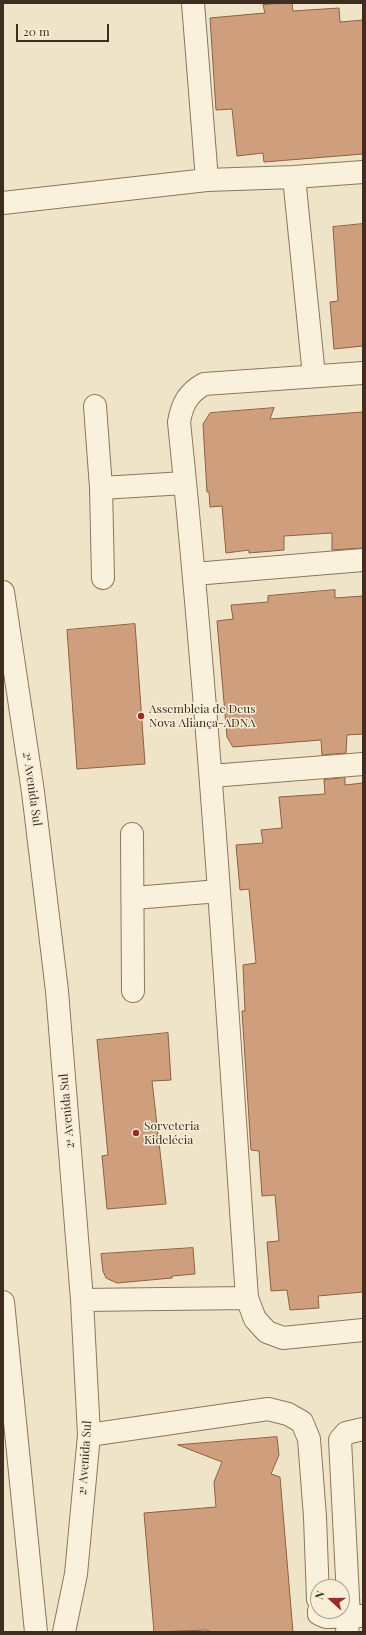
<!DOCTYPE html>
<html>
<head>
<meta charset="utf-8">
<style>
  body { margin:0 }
  #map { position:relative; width:366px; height:1635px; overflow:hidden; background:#f0e4c8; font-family:"Playfair Display",serif }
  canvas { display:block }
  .frame { position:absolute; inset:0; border:4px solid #3d2e20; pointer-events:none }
  .north { position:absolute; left:310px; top:1579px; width:40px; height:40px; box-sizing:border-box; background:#f7eed8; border:1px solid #ada18e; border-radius:50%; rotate:291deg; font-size:11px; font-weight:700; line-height:16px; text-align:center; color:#3d2e20 }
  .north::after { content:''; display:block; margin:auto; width:14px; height:18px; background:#9e2a2b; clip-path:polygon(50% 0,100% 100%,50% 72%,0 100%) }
  .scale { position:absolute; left:16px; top:24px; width:93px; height:18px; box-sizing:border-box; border:2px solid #3d2e20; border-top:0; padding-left:5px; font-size:12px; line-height:14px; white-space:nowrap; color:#3d2e20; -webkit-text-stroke:3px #f7eed8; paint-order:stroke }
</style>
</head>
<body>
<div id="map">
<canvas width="366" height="1635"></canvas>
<div class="frame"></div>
<div class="north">N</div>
<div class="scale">20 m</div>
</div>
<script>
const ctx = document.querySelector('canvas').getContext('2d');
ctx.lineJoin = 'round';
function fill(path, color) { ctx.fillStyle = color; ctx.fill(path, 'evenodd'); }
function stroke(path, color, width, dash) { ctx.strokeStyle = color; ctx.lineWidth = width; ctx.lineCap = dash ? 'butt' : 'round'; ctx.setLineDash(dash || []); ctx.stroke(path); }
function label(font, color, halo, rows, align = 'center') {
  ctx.font = font + ' "Playfair Display",serif'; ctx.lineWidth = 3; ctx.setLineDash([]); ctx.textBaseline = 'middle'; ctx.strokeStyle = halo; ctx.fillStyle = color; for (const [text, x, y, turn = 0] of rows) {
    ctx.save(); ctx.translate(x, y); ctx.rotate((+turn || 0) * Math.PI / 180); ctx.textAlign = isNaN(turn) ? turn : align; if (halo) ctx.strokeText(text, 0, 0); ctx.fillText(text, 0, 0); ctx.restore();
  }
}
const building = new Path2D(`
  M292,3l1,8 46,-3 1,14 23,-2v134l-99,8 -1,-9 -26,3 -5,-47 -16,1 -6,-92 55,-5 -2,-8z
  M363,224v122l-29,3 -4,-47 8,-1 -5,-74z
  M274,408l-4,11 93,-7v136l-31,2v-17l-48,3v14l-35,3v-3l-23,3 -4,-47 -12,1 -1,-15h-2l-4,-68 7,-11z
  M335,590v8l28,-2v138l-16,1 -1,18 -24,2 -1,-15 -88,7 -6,-10 -10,-116 16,-2 -2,-14 37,-3v-6z
  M135,624l10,140 -68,5 -10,-139z
  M345,778v7l18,-2v509l-45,4 1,12 -29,2 -3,-20 -16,1 -4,-49 12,-1 -4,-46 -13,1 -3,-45 -8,-1 -9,-139h3l-2,-46 13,-2 -7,-74 -9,1 -4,-45 27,-2 -2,-13 21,-2 -3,-31 46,-3 -1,-14z
  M168,1033l3,47 -19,1 14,123 -59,5 -5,-53 6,-1 -11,-115z
  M193,1248l2,26 -23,2v2l-55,5 -11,-5 -3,-7 -2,-17z
  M277,1437l2,18 -8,19 9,3 13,155h-80l-7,-2 -52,2 -10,-119 72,-6 -2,-25 8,-20 -44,-17z`);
const minor = new Path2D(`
  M193,3l14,177
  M294,177l20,199
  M3,203l204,-23 87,-3 69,-5
  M363,373l-159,11c-16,9 -22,20 -25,38 30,291 48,584 68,876l8,21 12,13 16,6 80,-8
  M95,406l6,82 2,90
  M101,488l84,-5
  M194,574l169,-14
  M3,592l30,200 24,199 25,309 7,135 -13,139 -12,58
  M211,776l152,-12
  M132,834l1,157
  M134,898l85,-7
  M82,1300l165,-2
  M3,1302l33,330
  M89,1435l179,-26 20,5 14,8 7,17 6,78 3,82
  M319,1611v3l7,3 37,-1
  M347,1632l2,-15 -9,-177 6,-7 17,-4`);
const markers = [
  [141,716,4,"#9e2a2b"],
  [136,1133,4,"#9e2a2b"]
];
const poiNames = [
  ["Assembleia de Deus",149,709],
  ["Nova Aliança-ADNA",149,723],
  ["Sorveteria",144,1126],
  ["Kidelécia",144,1140]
];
const streetNames = [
  ["2ᵃ Avenida Sul",32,789,82],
  ["2ᵃ Avenida Sul",67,1111,-95],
  ["2ᵃ Avenida Sul",85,1458,-86]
];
fill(building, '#cf9f7d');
stroke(building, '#8d5f41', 1);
stroke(minor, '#8d765c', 24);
stroke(minor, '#faf1dc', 22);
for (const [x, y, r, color] of markers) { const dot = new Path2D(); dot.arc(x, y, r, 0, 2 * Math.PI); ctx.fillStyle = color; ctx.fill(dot); stroke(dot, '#f7eed8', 1.5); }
label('12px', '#3d2e20', '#f7eed8', poiNames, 'left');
label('12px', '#3d2e20', '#f7eed8', streetNames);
</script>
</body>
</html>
